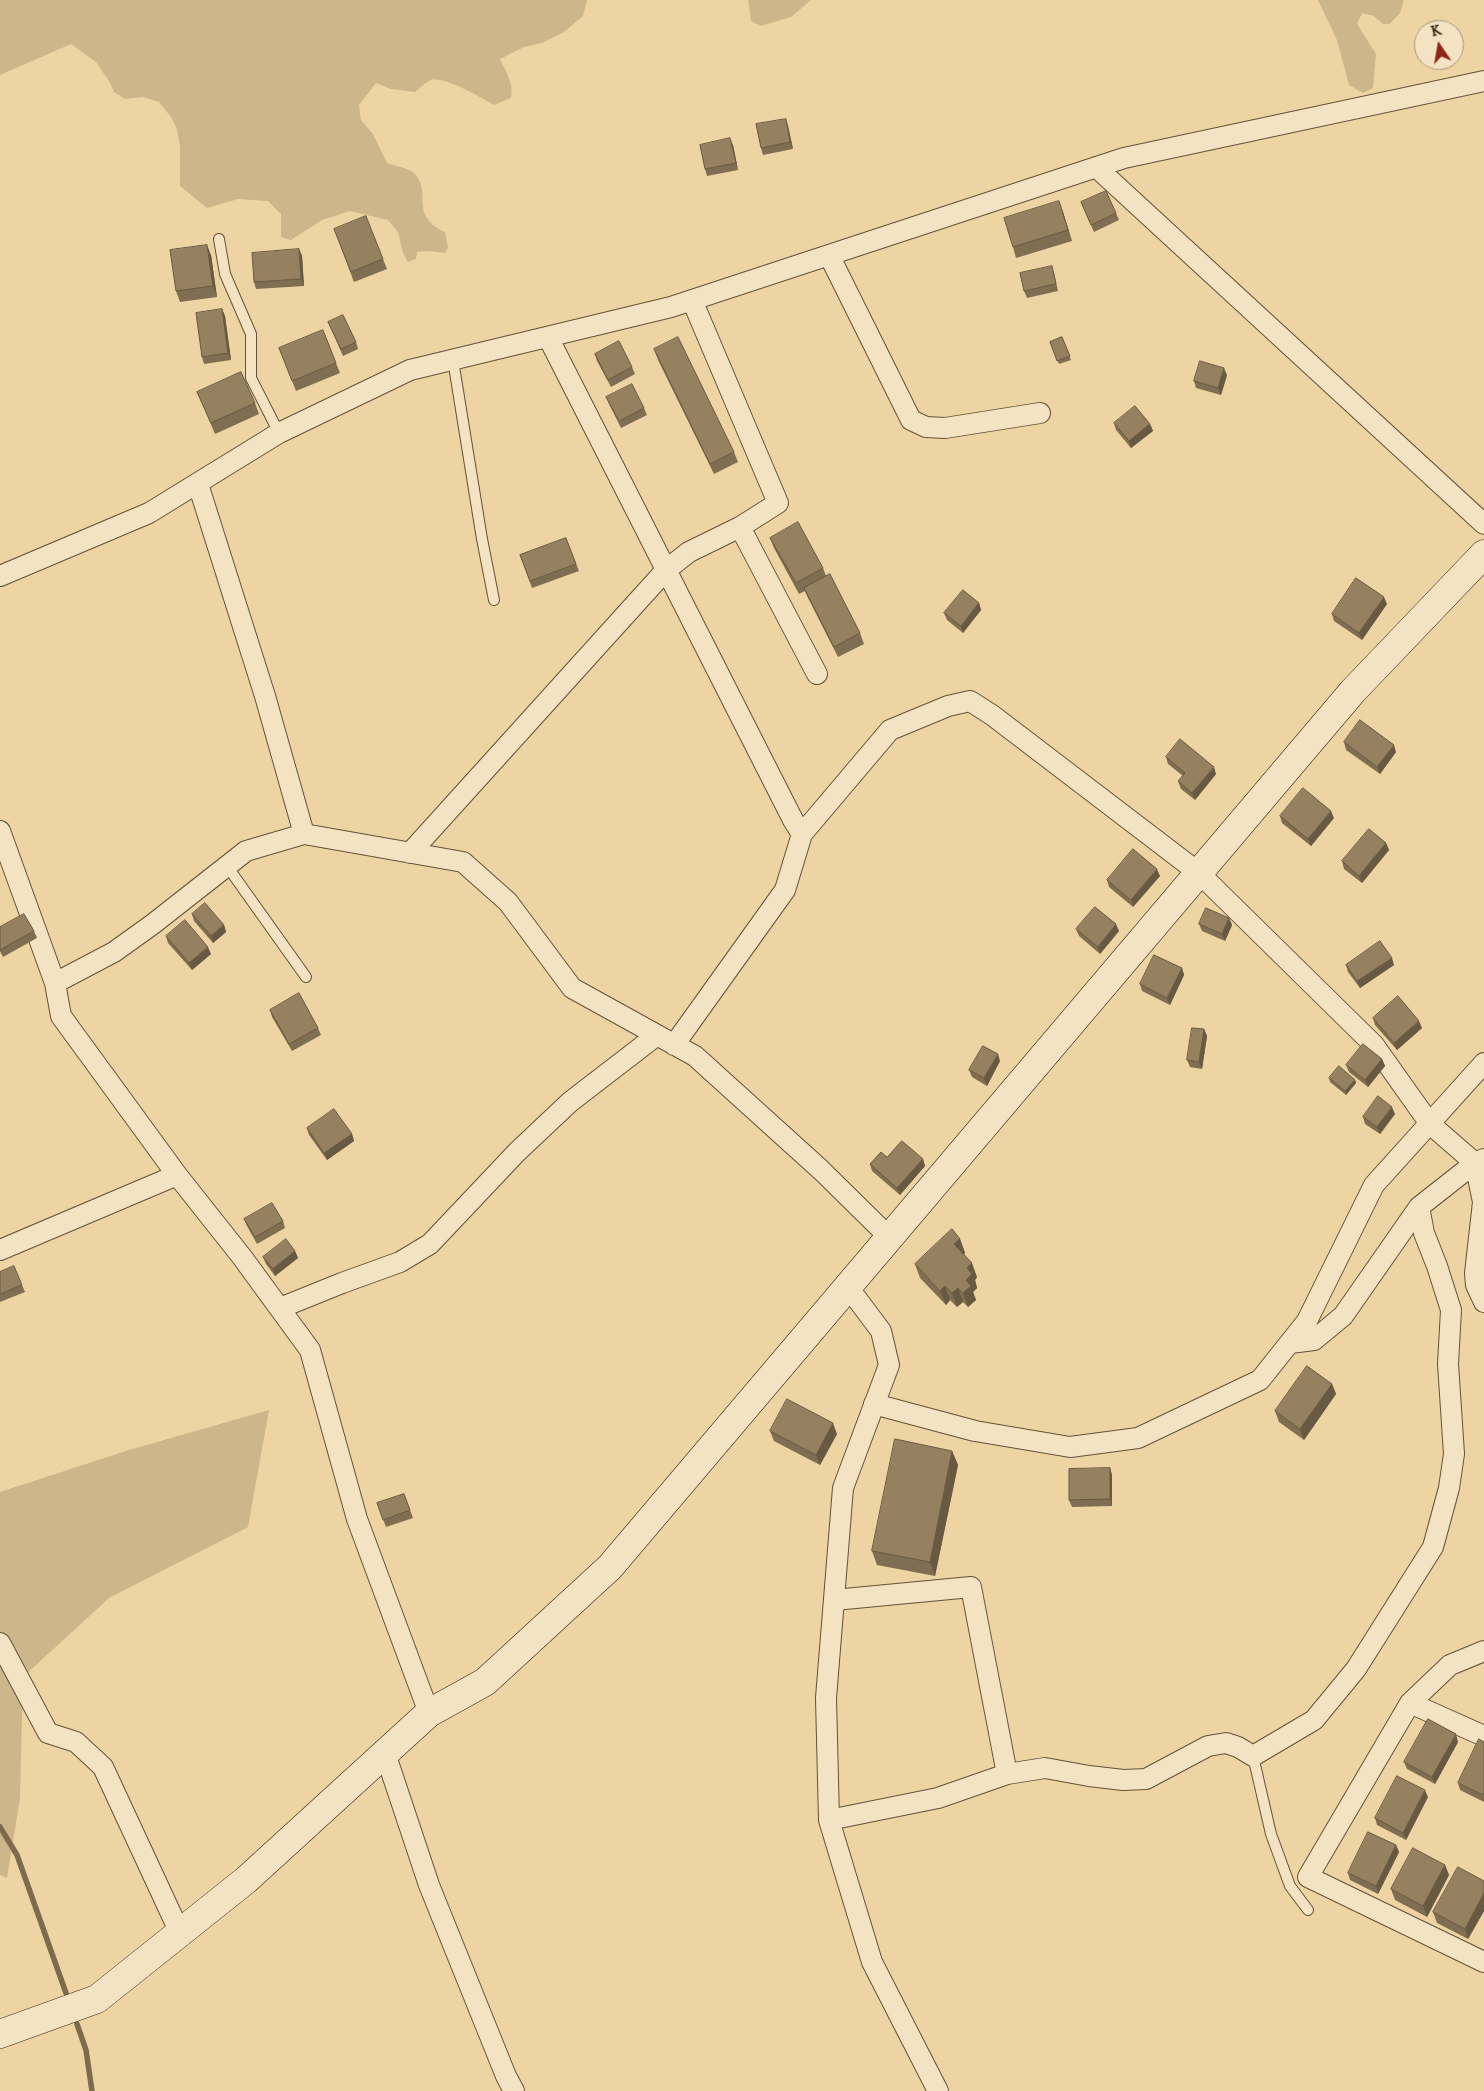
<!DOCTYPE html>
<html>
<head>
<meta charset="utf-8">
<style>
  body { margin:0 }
  #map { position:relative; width:1484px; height:2091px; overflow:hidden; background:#eed4a3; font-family:"IM FELL English",serif }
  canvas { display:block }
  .north { position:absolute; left:1414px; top:20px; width:50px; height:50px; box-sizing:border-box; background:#f4e3c3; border:1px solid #a7977d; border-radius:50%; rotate:348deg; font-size:14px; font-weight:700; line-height:20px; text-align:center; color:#342615 }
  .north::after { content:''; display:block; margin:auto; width:18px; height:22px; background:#8f2418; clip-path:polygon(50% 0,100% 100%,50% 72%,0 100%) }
</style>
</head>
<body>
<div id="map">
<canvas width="1484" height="2091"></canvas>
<div class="north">K</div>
</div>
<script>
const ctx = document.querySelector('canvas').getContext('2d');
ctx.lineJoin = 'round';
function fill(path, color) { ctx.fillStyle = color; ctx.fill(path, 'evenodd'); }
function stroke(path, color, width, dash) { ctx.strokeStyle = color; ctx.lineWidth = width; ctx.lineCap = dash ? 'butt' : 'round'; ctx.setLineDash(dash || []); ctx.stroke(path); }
const green = new Path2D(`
  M0,0h587l-4,16 -19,16 -22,11 -18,4 -24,12c6,13 14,24 11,39l-17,7c-12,-7 -50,-29 -63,-25 -5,2 -11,8 -16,12l-24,-3 -15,-6 -17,22 2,15 12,14 14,29c8,3 23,5 28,11 17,19 -6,42 30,58l3,16 -3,5 -15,-2 -13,1 -1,7 -8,3 -5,-9 -5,-21 -10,-12 -38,-9 -28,9 -31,20 -10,-3v-23l-13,-13 -30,-2 -31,9 -27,-22v-39l-3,-18 -6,-12 -12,-15 -16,-5 -18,2 -11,-7 -5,-11 -13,-19 -25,-18 -71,31z
  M748,0h63l-20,17 -30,9 -10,-5z
  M1318,0h86l-4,13 -10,11h-7l-9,-8 -12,-3 -5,11 19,30 -3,34 -10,5 -14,-8 -12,-45z
  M269,1410l-21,117 -139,71 -86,79 -3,121 -13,80 -7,-3v-383l129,-42z`);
const stream = new Path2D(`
  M0,1827l17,28 49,138
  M77,2024l9,26 6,41`);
const lane = new Path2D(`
  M219,239l6,35 26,60v44l28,55
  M453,360l29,179 12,61
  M227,866l79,111
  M1253,1756l18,78 19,52 18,24`);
const street = new Path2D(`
  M1096,167l388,357
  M829,255l82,165 15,7 19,1 95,-15
  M692,300l86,203 -38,24 77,147
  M548,337l245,483 9,14
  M198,484l67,212 39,138
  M0,576l149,-63 130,-80 131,-63 261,-63 453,-149 360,-77
  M0,831l55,152 6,33 116,159 65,82 68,93 47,169 72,194
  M410,853l256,-283 23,-18 51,-25
  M55,983l59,-31 39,-28 93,-73 58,-17 159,28 45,40 64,86 123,68 126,114 69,68
  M674,1045l111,-155 17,-56 88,-104 58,-24 22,-5 22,14 207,158 175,172 56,79 45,39 8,39 -8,71 1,12 8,17
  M0,1250l177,-75
  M848,1287l33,44 8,34 -46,123 -17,210 3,122 43,142 66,129
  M280,1308l62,-25 58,-21 30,-18 87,-92 53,-50 87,-67
  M1290,1343l24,-3 29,-24 76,-109 56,-44 9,-4
  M874,1404l101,27 95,16 68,-9 122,-58 47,-59 67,-136 110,-122
  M834,1600l137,-13 36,187
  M0,1643l48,90 28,9 27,25 77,166
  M1484,1651l-34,14 -40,38 -102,174 176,85
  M1410,1703l74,33
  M385,1753l44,132 77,191 8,15
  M829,1820l109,-22 69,-24 38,-6 44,8 34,4 23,-1 62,-33 18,-3 12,4 15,9 61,-36 42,-51 77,-122 16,-59 5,-34 -6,-90 3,-54 -14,-44 -13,-33 -5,-26`);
const secondary = new Path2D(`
  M0,2034l97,-35 149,-119 183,-167 56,-31 125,-115 743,-876 131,-137`);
const wall = new Path2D(`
  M788,126l5,23 -30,6 -2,-7z
  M733,145l5,25 -31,6 -2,-7z
  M1081,202l35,11 3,7 -25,12z
  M1063,212l9,29 -56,17 -3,-11z
  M334,229l49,30 4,10 -33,13z
  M299,249l3,7 2,30 -48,3 -2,-7z
  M211,255l6,42 -37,5 -4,-11z
  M1054,273l4,18 -31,7 -3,-7z
  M222,309l3,7 6,44 -27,4 -2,-7z
  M328,322l28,20 2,7 -15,7z
  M1062,337l9,23 -12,4 -9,-22z
  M279,348l57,15 4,10 -44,18z
  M654,349l80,103 4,10 -24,12 -56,-114z
  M595,354l37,13 3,7 -24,13 -14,-26z
  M1227,375l-6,20 -25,-7 -2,-7z
  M197,392l58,11 4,11 -44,20z
  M606,397l38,11 3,7 -26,13 -12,-24z
  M1114,423l36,1 3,7 -22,17 -15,-18z
  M566,538l13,33 -47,17 -12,-33z
  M770,538l53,30 3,8 34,57 4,11 -26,13 -30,-59 -3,-7 -6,3 -25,-46z
  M979,603l2,7 -18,23 -16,-13 -3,-7z
  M1387,604l-25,36 -28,-19 -2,-7z
  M1344,742l52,10 -16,22 -34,-24z
  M1166,757l50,17 -21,26 -14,-11 -3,-8 5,-5 -15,-12z
  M1280,816l54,2 -23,28 -29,-23z
  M1386,843l3,7 -27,33 -18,-14 -2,-8z
  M1160,876l-27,31 -24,-20 -2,-7z
  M192,914l32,11 2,7 -13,11 -19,-22z
  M1229,918l3,7 -7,16 -23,-10 -3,-7z
  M0,927l34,4 3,7 -34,19 -3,-6z
  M1076,929l43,2 -19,23 -21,-18z
  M166,936l45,18 -19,16 -24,-27z
  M1346,965h48l-34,23 -12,-16z
  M1182,968l2,7 -14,30 -28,-14 -2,-7z
  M270,1010l48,18 3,7 -29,16 -20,-34z
  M1373,1018l49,10 -25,22 -22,-25z
  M1204,1029l3,7 -5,33 -12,-2 -3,-7z
  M1382,1059l3,7 -17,21 -19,-15 -3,-7z
  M1000,1061l-13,25 -15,-9 -3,-7z
  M1329,1078l26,2 1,3 -10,12 -16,-13z
  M1395,1114l-15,20 -15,-10 -2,-7z
  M307,1128l45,6 2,7 -27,19 -18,-25z
  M887,1157l36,2 2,7 -25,29 -28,-24 -2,-7z
  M244,1219l39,2 2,7 -28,16 -10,-18z
  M960,1239l5,14 -1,1 13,23 -2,3 2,8 -4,4 3,8 -8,7 -5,-5 -6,5 -7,-7 -4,5 -26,-27 -5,-14z
  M295,1251l3,7 -23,18 -9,-12 -3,-7z
  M0,1272l22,13 3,7 -25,10z
  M1332,1384l4,10 -32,46 -25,-18 -4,-11z
  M770,1431l67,3 -17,31 -46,-24z
  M952,1451l6,14 -23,111 -58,-11 -5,-14z
  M1110,1468l2,7v31l-40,1 -3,-7z
  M404,1494l9,24 -27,9 -9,-24z
  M1458,1742l-23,42 -28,-15 -3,-7z
  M1484,1742v60l-24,-12 -2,-7z
  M1428,1797l-22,43 -29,-15 -2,-7z
  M1396,1845l3,7 -21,42 -28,-14 -2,-7z
  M1445,1865l4,10 -22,42 -32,-17 -4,-11z
  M1484,1881v30l-16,28 -31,-16 -4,-11z`);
const shadedWall = new Path2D(`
  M786,119l2,7 5,23 -3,-7z
  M730,138l3,7 5,25 -2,-7z
  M1059,201l4,11 9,29 -4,-11z
  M207,245l4,10 6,42 -4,-11z
  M299,249l3,7 2,30 -3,-7z
  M222,309l3,7 6,44 -3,-7z
  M1224,368l3,7 -6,20 -3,-7z
  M1150,424l3,7 -22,17 -2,-7z
  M1384,597l3,7 -25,36 -3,-7z
  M979,603l2,7 -18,23 -2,-7z
  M1394,745l2,7 -16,22 -3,-7z
  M1214,767l2,7 -21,26 -3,-7z
  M1331,811l3,7 -23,28 -3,-7z
  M1386,843l3,7 -27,33 -3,-7z
  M1157,869l3,7 -27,31 -2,-7z
  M1229,918l3,7 -7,16 -3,-7z
  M1116,924l3,7 -19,23 -2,-7z
  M224,925l2,7 -13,11 -2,-7z
  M208,947l3,7 -19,16 -3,-7z
  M1392,958l2,7 -34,23 -3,-7z
  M1182,968l2,7 -14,30 -3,-7z
  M1419,1021l3,7 -25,22 -3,-7z
  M1204,1029l3,7 -5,33 -3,-7z
  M998,1054l2,7 -13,25 -3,-8z
  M1382,1059l3,7 -17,21 -3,-7z
  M1355,1080l1,3 -10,12 -1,-4z
  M1392,1107l3,7 -15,20 -3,-7z
  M352,1134l2,7 -27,19 -3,-7z
  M923,1159l2,7 -25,29 -3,-7z
  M960,1239l5,14 -6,5 -5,-14z
  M295,1251l3,7 -23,18 -2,-7z
  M972,1263l5,14 -2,3 2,8 -4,4 3,8 -8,7 -5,-14 4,-25z
  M945,1286l5,14 -4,5 -6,-14z
  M958,1288l5,14 -6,5 -5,-14z
  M1332,1384l4,10 -32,46 -4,-11z
  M833,1423l4,11 -17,31 -4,-10z
  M952,1451l6,14 -23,111 -5,-14z
  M1110,1468l2,7v31l-2,-7z
  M1456,1734l2,8 -23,42 -3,-7z
  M1425,1790l3,7 -22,43 -3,-7z
  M1396,1845l3,7 -21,42 -2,-8z
  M1445,1865l4,10 -22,42 -4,-11z
  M1484,1893v18l-16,28 -3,-10z`);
const building = new Path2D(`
  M786,119l4,23 -29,6 -5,-24z
  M730,138l6,25 -31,6 -5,-24z
  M1106,191l10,22 -25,12 -10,-23z
  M1059,201l9,29 -55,17 -9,-29z
  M366,216l17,43 -32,13 -17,-43z
  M207,245l6,41 -37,5 -6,-41z
  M299,249l2,30 -47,3 -2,-29z
  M1052,266l4,18 -32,7 -4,-18z
  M222,309l6,44 -26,4 -6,-44z
  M343,315l13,27 -15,7 -13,-27z
  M323,330l13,33 -44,18 -13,-33z
  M678,337l56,115 -24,12 -56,-115z
  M1062,337l8,19 -13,5 -7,-19z
  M619,341l13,26 -24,13 -13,-26z
  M1200,361l24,7 -6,20 -24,-7z
  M241,372l14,31 -44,20 -14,-31z
  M632,384l12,24 -25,13 -13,-24z
  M1135,406l15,18 -21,17 -15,-18z
  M798,522l25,46 -27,15 -26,-45z
  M566,538l10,26 -46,17 -10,-26z
  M830,574l30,59 -26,14 -30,-59z
  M1356,578l28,19 -25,36 -27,-19z
  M963,590l16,13 -18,23 -17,-13z
  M1360,720l34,25 -17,22 -33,-25z
  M1180,739l34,28 -22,26 -14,-12 7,-8 -19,-16z
  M1303,788l28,23 -23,28 -28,-23z
  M1369,829l17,14 -27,33 -17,-15z
  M1133,849l24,20 -26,31 -24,-20z
  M205,903l19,22 -13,11 -19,-22z
  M1095,907l21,17 -18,23 -22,-18z
  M1206,908l23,10 -7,16 -23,-10z
  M24,914l10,17 -34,19v-23z
  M185,920l23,27 -19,16 -23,-27z
  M1380,941l12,17 -35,23 -11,-16z
  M1154,955l28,13 -15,30 -27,-14z
  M299,993l19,35 -29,16 -19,-34z
  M1398,996l21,25 -25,22 -21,-25z
  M1192,1028l12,1 -5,33 -12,-2z
  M1363,1044l19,15 -17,21 -19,-15z
  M983,1046l15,8 -14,24 -15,-8z
  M1339,1066l16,14 -10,11 -16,-13z
  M1378,1096l14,11 -15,20 -14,-10z
  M334,1109l18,25 -28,19 -17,-25z
  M902,1141l21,18 -26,29 -27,-24 11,-12 6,5z
  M272,1203l11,18 -28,16 -11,-18z
  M952,1229l8,10 -6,5 18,19 -5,5 5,6 -6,6 5,6 -8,7 -5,-5 -6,5 -7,-7 -5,5 -25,-27z
  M286,1239l9,12 -22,18 -10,-12z
  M14,1266l8,19 -22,9v-22z
  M1307,1366l25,18 -32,45 -25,-18z
  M787,1399l46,24 -17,32 -46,-24z
  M895,1439l57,12 -22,111 -58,-11z
  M1110,1468v31l-41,1v-31z
  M404,1494l6,16 -27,10 -6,-17z
  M1428,1719l28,15 -24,43 -28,-15z
  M1479,1739l5,3v50l-1,3 -25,-12z
  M1397,1776l28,14 -22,43 -28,-15z
  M1368,1832l28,13 -20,41 -28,-13z
  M1413,1848l32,17 -22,41 -32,-17z
  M1458,1867l26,14v12l-19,36 -32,-17z`);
fill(green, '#ceb68b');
stroke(stream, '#7e6b4d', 5.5);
stroke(lane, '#625238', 12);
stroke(street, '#625238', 22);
stroke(secondary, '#342615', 29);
stroke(lane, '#f4e3c3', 10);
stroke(street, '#f4e3c3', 20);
stroke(secondary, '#f4e3c3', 28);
fill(wall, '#806e52');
fill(shadedWall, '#685a42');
fill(building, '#95805f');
stroke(building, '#685a42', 1);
</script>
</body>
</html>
